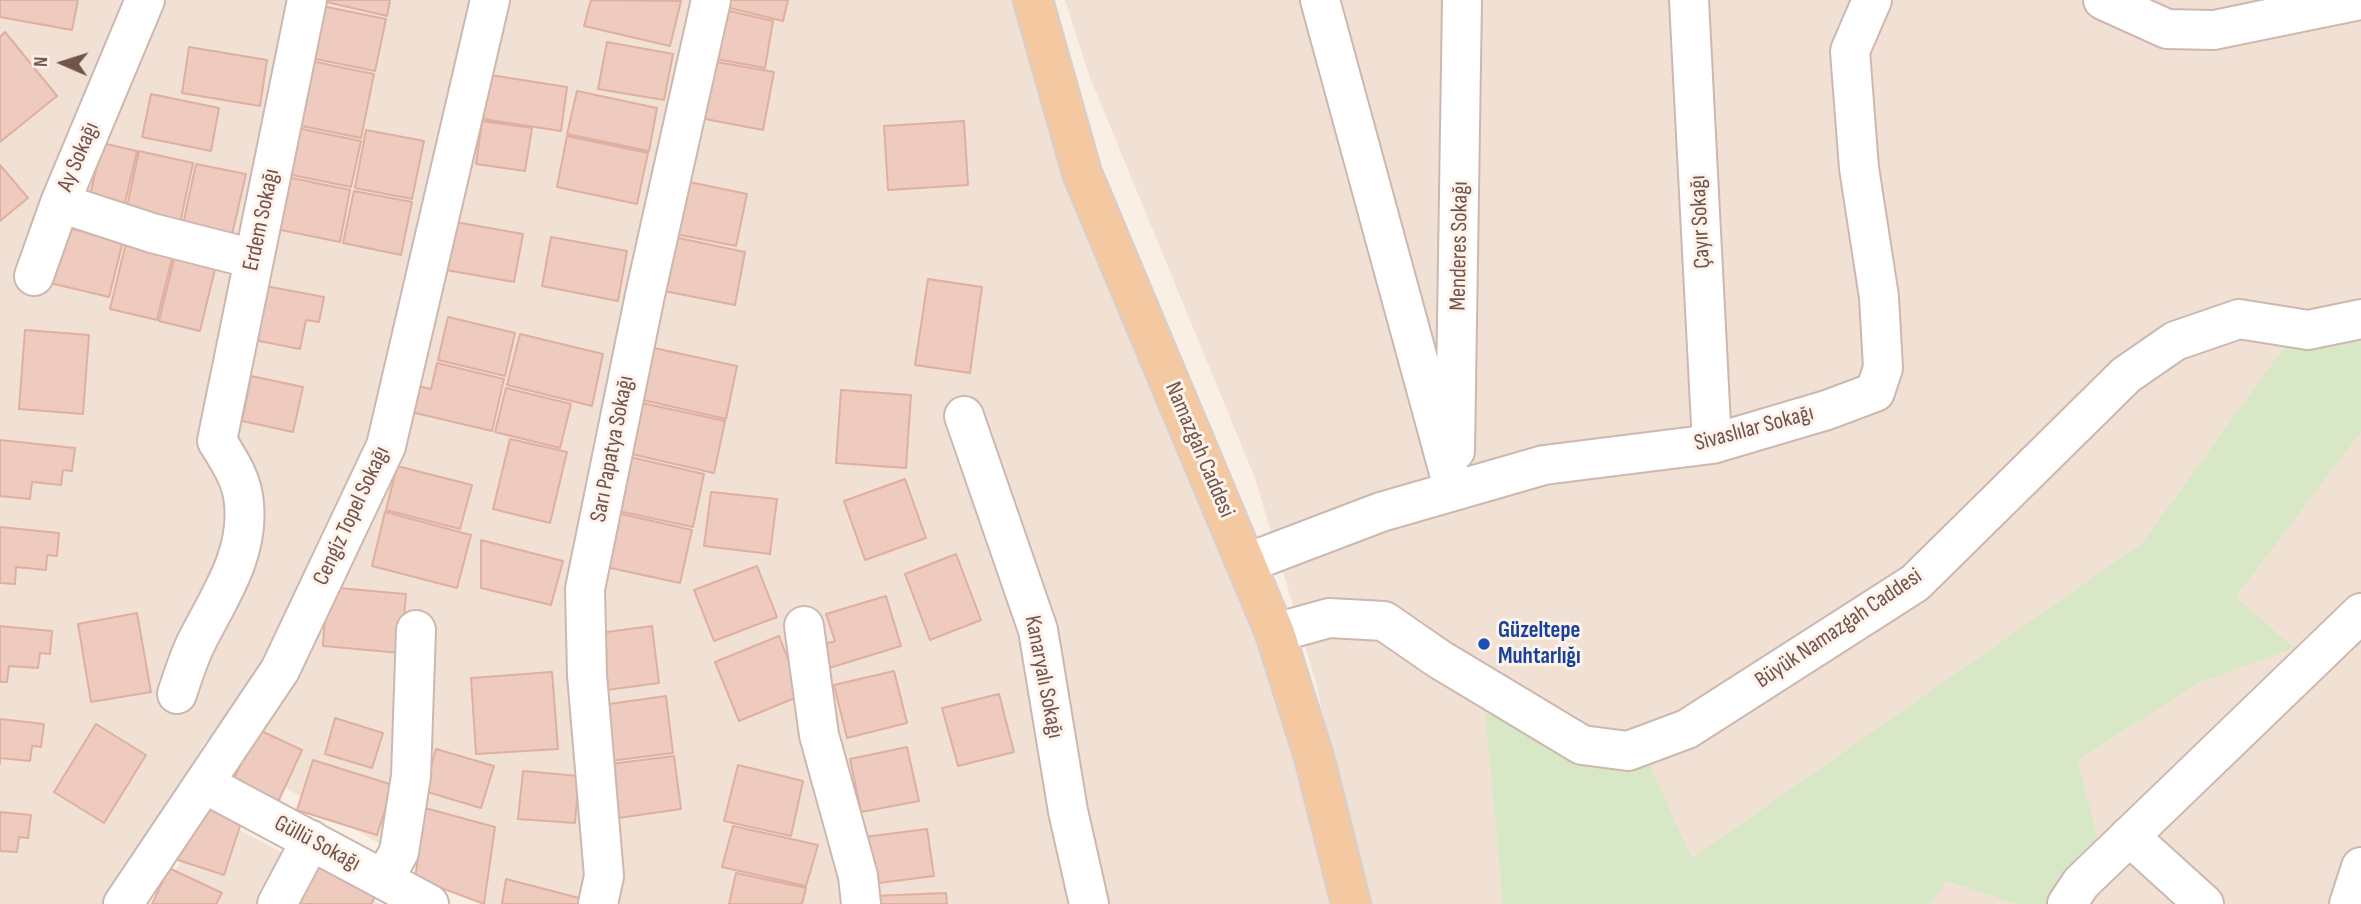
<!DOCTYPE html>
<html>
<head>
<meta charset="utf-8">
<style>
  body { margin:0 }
  #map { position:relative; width:2361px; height:904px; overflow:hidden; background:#faefe5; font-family:"Sofia Sans Condensed",sans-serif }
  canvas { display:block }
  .north { position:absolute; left:28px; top:28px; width:70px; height:70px; -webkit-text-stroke:5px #fef3eb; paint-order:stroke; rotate:273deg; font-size:19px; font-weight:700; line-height:28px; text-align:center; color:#71544c }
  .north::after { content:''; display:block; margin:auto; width:24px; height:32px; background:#71544c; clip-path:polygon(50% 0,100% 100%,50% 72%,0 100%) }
</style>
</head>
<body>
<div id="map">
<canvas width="2361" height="904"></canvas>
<div class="north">N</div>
</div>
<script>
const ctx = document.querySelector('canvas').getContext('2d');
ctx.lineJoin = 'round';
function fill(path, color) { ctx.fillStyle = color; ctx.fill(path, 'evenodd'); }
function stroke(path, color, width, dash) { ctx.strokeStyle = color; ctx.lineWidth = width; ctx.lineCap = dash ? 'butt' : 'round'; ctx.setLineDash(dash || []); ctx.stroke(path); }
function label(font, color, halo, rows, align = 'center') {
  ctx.font = font + ' "Sofia Sans Condensed",sans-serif'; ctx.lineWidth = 6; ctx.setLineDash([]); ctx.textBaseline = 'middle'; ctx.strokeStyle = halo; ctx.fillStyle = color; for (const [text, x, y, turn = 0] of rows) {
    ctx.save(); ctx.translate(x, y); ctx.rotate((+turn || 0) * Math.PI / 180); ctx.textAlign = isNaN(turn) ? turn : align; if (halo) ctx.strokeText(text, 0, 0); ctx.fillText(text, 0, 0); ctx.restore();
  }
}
const residential = new Path2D(`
  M0,0h1024l217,571 114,333h-875l-274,-164 -97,164h-109z
  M1065,0h1296v311l-61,14 -158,218 -450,315 -44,-97 -163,-48 18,191h-139l-49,-225 -60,-201 -166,-403z
  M2361,432v472h-313l50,-65 -20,-79 121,-77 94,-35 -57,-51z
  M213,816l167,88h-229z
  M1945,881l71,23h-85z`);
const green = new Path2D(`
  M2361,311v121l-125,165 58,51 -95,35 -121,77 20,79 -50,65h-32l-70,-23 -15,23h-428l-18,-191 163,48 44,97 450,-315 158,-218z`);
const building = new Path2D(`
  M0,0h78l-6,30 -72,-13z
  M318,0h72l-3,16z
  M591,0l90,1 -11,45 -86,-20z
  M723,0h65l-5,21 -61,-15z
  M317,5l69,14 -11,52 -69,-14z
  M721,9l52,12 -8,47 -54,-10z
  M5,32l52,64 -57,46v-105z
  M607,42l66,12 -9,46 -66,-11z
  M189,47l78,13 -7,46 -78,-13z
  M306,60l68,14 -13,64 -69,-14z
  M711,61l63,11 -11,58 -63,-12z
  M490,75l77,12 -6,44 -78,-12z
  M577,91l80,17 -8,43 -82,-17z
  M151,94l68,14 -8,43 -69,-14z
  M482,121l50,7 -7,43 -49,-7z
  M964,121l4,64 -80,5 -4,-64z
  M292,127l69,14 -10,46 -69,-14z
  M366,130l58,11 -12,58 -57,-11z
  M567,136l81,17 -11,51 -80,-17z
  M102,143l35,8 -15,65 -35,-8z
  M139,151l54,12 -14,65 -54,-12z
  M196,164l50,10 -15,65 -49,-10z
  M0,165l28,33 -28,23z
  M282,176l68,14 -10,52 -69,-14z
  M685,181l62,13 -11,52 -61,-12z
  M354,191l58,11 -11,53 -58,-12z
  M455,222l68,12 -9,48 -68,-12z
  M60,226l63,15 -14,56 -63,-15z
  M551,237l76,14 -9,50 -76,-15z
  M674,237l71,15 -10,53 -71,-14z
  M126,243l47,11 -16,66 -47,-11z
  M175,255l41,10 -16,66 -41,-10z
  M928,279l54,8 -12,86 -55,-8z
  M260,285l64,12 -5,25 -13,-2 -6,29 -51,-10z
  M448,317l67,16 -10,43 -67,-16z
  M25,330l64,5 -6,79 -64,-5z
  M520,334l83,20 -11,52 -85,-21z
  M654,348l83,18 -11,53 -83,-19z
  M437,363l67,16 -12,52 -81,-19 7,-26 13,3z
  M251,376l52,11 -10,45 -51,-11z
  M506,388l65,16 -11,44 -65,-16z
  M841,390l70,5 -5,73 -70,-5z
  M642,403l83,18 -11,52 -83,-19z
  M510,439l57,13 -17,71 -57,-14z
  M0,440l75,8 -3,23 -9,-1 -2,15 -29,-3 -2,17 -30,-3z
  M630,457l74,17 -11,53 -75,-16z
  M397,466l75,19 -12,44 -74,-19z
  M905,479l21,59 -61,22 -21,-59z
  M711,492l66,7 -7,55 -66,-8z
  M385,512l86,23 -14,53 -85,-22z
  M617,513l75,17 -12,53 -74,-16z
  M0,527l59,6 -2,23 -10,-1 -1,15 -30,-3 -1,17 -15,-1z
  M481,540l82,21 -12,44 -70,-17z
  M956,554l25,66 -51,20 -25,-66z
  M757,566l20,51 -63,24 -20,-51z
  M327,587l79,7 -5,59 -78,-7z
  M886,596l15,50 -72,22 -7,-23 13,-4 -9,-27z
  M137,613l14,79 -60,10 -13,-78z
  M0,626l52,5 -2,23 -10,-1 -2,15 -29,-2 -2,16h-7z
  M652,626l7,57 -52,7 -8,-57z
  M779,636l23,59 -63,26 -24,-59z
  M894,671l13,52 -60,15 -13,-53z
  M552,672l6,77 -82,5 -5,-76z
  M999,694l15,58 -56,14 -16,-58z
  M666,696l7,57 -63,8 -8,-56z
  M335,718l48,15 -11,35 -47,-14z
  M0,719l44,5 -3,23 -9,-1 -2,15 -30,-3v6z
  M96,724l50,31 -42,68 -50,-31z
  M257,729l45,21 -24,52 -45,-21z
  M907,747l12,54 -58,11 -11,-53z
  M436,749l58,17 -13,42 -57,-17z
  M674,756l7,53 -63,9 -8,-54z
  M313,760l80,25 -16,50 -80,-25z
  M738,765l65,16 -12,55 -67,-15z
  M523,771l56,5 -4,47 -57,-4z
  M193,804l49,16 -18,55 -49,-16z
  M425,808l70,19 -11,77 -69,-26z
  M0,812l31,3 -3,23 -9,-1 -2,15 -17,-1z
  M733,826l85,19 -12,41 -84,-19z
  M927,829l7,47 -63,8 -7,-47z
  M313,855l66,35 -8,14h-84z
  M169,868l53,25 -6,11h-64z
  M736,873l70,15 -4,16h-73z
  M506,879l77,20 -1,5h-80z
  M946,893l1,11h-73l-1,-8z`);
const minor = new Path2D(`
  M1320,0l134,491
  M1689,0l23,444
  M2103,0l64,29 47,1 146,-30
  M60,203l92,30 102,26
  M34,276l26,-73 85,-203
  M964,416l74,214 30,181 21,93
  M1455,451l7,-451
  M1247,563l134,-51 163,-47 168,-21 115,-34 48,-18 8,-24 -4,-71 -20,-129 -9,-117 22,-51
  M804,626l15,109 39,141 3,28
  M1275,633l54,-15 55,3 55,38 143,86 46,6 59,-22 228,-146 211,-208 49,-34 64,-22 69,11 53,-11
  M177,694c6,-18 12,-38 21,-55 22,-43 51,-85 46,-135 -1,-23 -15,-44 -27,-63l90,-441
  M205,784l224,120
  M2129,836l75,68
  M384,879l15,-27 12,-76 5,-146
  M123,904l157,-234 106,-224 104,-446
  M277,904l34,-64
  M598,904l6,-28 -17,-201 -2,-86 60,-294 66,-295
  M2067,904l14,-21 280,-270
  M2349,904l12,-37`);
const major = new Path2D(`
  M1033,0l49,173 193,460 39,124 37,147`);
const markers = [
  [1484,644,7,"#1a4fb4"]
];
const streetNames = [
  ["Ay Sokağı",79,157,-67],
  ["Erdem Sokağı",262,220,-78],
  ["Çayır Sokağı",1701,222,-93],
  ["Menderes Sokağı",1460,246,-89],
  ["Sivaslılar Sokağı",1754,429,-15],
  ["Sarı Papatya Sokağı",613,449,-79],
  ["Namazgah Caddesi",1199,450,67],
  ["Cengiz Topel Sokağı",352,516,-65],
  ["Büyük Namazgah Caddesi",1839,629,-34],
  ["Kanaryalı Sokağı",1043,677,79],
  ["Güllü Sokağı",317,844,28]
];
const transitNames = [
  ["Güzeltepe",1498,631],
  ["Muhtarlığı",1498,657]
];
fill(residential, '#f1e0d4');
fill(green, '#d8e7c5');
fill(building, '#eecabf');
stroke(building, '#dfafa0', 2);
stroke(minor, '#cdb8af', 42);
stroke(major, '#d7cfcd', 42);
stroke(minor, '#fff', 38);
stroke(major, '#f4c9a2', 38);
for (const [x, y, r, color] of markers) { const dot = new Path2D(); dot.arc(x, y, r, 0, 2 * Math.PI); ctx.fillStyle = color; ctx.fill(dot); stroke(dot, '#fef3eb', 2.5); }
label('23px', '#71544c', '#fef3eb', streetNames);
label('bold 23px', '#164399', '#fef3eb', transitNames, 'left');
</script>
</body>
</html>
